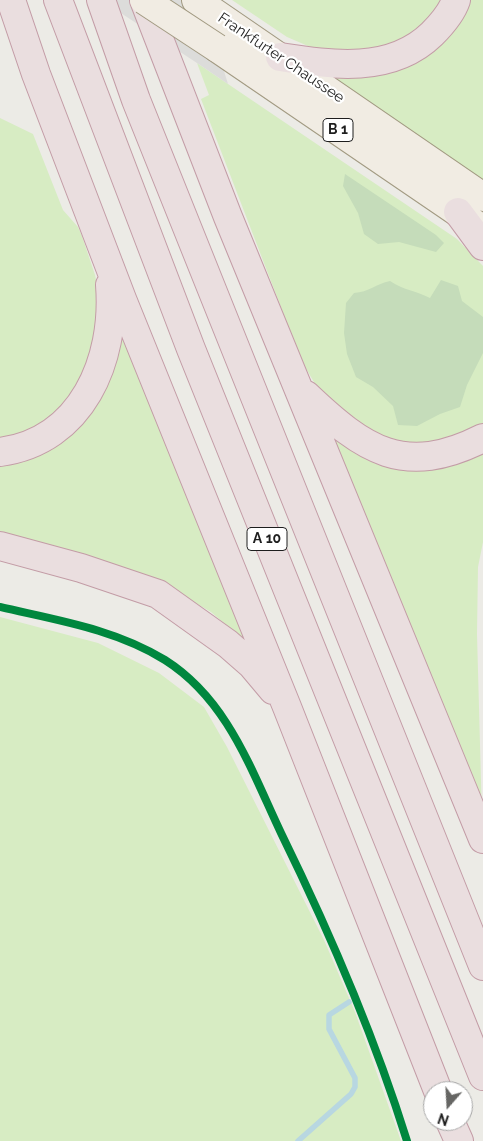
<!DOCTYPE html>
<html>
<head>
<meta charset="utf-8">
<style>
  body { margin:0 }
  #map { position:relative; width:483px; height:1141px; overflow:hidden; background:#ecebe6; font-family:Raleway,sans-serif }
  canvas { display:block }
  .north { position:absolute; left:423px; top:1081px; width:50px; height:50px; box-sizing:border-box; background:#fff; border:1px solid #a5a5a5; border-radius:50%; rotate:199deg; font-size:14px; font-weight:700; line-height:20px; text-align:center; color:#1e1e1e }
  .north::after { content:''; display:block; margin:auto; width:18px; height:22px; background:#666664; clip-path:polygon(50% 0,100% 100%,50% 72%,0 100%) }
</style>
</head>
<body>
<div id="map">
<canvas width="483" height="1141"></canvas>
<div class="north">N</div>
</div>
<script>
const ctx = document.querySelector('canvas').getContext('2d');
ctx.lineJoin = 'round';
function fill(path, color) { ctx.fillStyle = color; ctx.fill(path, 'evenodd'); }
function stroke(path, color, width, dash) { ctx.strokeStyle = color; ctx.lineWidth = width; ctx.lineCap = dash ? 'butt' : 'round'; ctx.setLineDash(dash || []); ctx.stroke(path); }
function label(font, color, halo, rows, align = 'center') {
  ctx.font = font + ' Raleway,sans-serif'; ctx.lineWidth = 4.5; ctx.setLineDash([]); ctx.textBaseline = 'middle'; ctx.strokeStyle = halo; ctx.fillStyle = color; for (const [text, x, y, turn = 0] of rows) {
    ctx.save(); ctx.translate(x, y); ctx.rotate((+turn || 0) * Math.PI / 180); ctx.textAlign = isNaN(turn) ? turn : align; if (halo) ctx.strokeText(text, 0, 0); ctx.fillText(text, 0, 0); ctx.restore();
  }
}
const grass = new Path2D(`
  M232,0h214l-32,38 -52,17 -47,-6 -28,-12z
  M469,0h14v182l-165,-113 29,7z
  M197,63l260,176 26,27v160l-13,9 -56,14 -43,-10 -54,-52 -15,-25 -101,-263 8,-4z
  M0,118l33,16 30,76 15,17 4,9 13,39 6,28v25l-23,65 -45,38 -33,11z
  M121,311l139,348 -20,-22 -29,-25 -43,-25 -168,-52v-70l13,-2 31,-11 46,-40 15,-22 10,-24z
  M324,427c50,52 97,53 159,23v92l-5,25 -1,67 5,184z
  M0,617l98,26 61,30 45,34 23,40 97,193 31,72 46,129h-401z`);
const forest = new Path2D(`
  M345,174l91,61 8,8 -8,9 -37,-10 -21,2 -14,-10 -6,-21 -15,-27z
  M441,280l17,6 4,15 21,16v36l-16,32 -7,22 -20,7 -23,12 -19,-1 -5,-19 -20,-19 -17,-10 -9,-23 -3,-21 2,-30 8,-10c15,-1 22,-9 36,-12 15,10 25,9 40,17z`);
const pier = new Path2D(`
  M101,0h101l26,84 -31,-21z`);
const stream = new Path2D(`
  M298,1141l53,-47 4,-7v-9l-26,-49v-14l20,-13`);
const primary = new Path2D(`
  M196,0l287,197
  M217,48l261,178`);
const highway = new Path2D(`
  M11,0l25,74 86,225 165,408 151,384
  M58,0l133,349 292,727
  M101,0l35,100 347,866
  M144,0l84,217 255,622
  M280,57c52,8 111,17 152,-23 9,-9 20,-22 24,-34
  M458,212l25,34
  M306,395c58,55 98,83 177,43
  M0,452c82,-11 116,-92 110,-167
  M0,546l81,22 77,26 70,50 24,21 21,25
  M450,1121l9,20`);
const primaryBridge = new Path2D(`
  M144,0l73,48`);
const cycleway = new Path2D(`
  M0,607c56,13 115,22 165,53 63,40 86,110 116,173 49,100 93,202 126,308`);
const shields = [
  [338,130,30],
  [267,539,40]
];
const shieldNames = [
  ["B 1",338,130],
  ["A 10",267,539]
];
const streetNames = [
  ["Frankfurter Chaussee",281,58,34]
];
fill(grass, '#d7ecc3');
fill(forest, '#c5dcba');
fill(pier, '#dcdcda');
stroke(stream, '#b8d7e1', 5.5);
stroke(primary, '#a29a82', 30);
stroke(highway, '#c39ca6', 30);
stroke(primary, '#f1ece3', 28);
stroke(highway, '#eadedf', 28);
stroke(primaryBridge, '#a29a82', 30, []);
stroke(primaryBridge, '#f1ece3', 28);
stroke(cycleway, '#00873e', 8);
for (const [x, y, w] of shields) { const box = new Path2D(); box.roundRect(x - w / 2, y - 11.5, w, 23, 4); ctx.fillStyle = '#fff'; ctx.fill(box); stroke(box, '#1e1e1e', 1); }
label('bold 14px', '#1e1e1e', null, shieldNames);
label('15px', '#1e1e1e', '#fff', streetNames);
</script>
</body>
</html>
